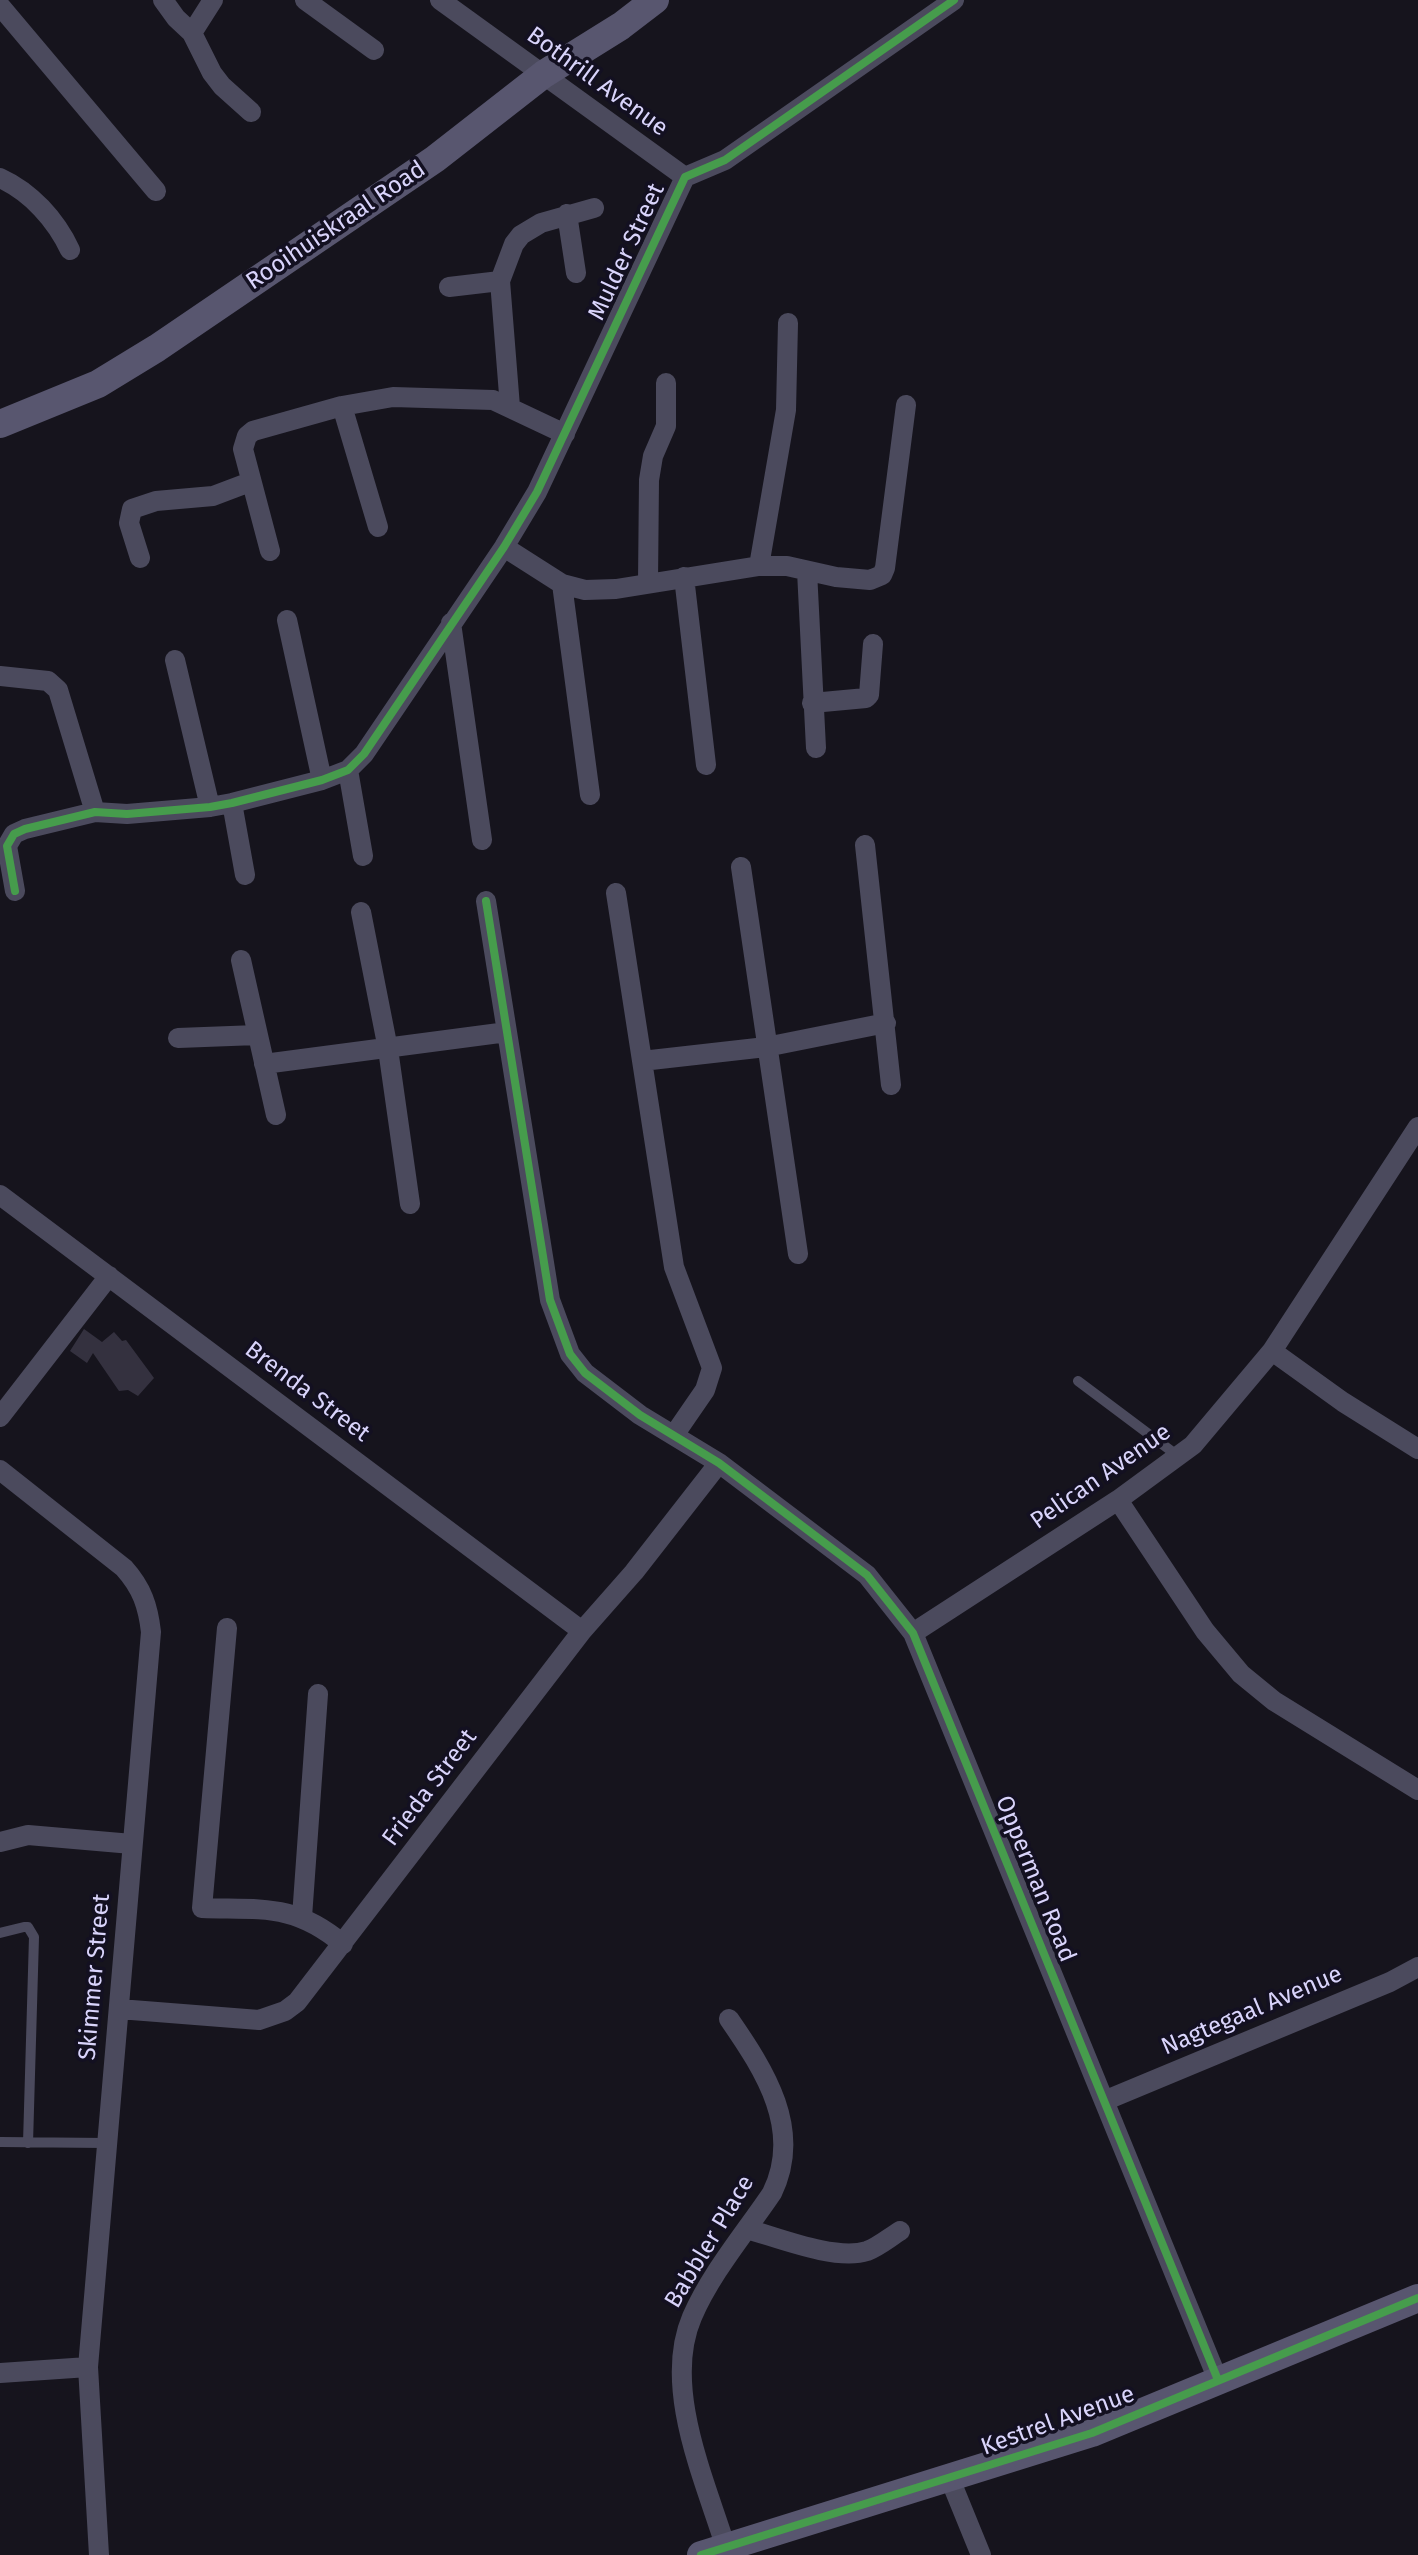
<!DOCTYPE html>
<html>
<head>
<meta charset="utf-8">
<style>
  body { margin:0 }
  canvas { display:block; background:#16141d }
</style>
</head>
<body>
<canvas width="1418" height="2555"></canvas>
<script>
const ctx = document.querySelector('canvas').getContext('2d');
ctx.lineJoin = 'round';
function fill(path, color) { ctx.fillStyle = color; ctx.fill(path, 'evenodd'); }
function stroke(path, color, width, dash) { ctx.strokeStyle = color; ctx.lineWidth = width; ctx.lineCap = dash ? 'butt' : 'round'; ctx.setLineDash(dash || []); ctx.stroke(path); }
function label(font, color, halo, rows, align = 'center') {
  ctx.font = font + ' "Fira Sans",sans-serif'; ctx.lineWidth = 7; ctx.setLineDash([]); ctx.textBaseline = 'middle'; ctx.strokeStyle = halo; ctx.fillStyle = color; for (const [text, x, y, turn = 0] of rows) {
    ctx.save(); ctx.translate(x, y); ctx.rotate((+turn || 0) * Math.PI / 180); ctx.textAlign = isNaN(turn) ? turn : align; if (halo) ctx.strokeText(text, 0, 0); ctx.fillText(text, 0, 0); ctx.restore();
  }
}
const building = new Path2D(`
  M84,1329l18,13 12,-10 8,9 4,-1 28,38 -16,18 -10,-6 -9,1 -26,-38 -6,10 -17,-12z`);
const lane = new Path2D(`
  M1078,1381l100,75
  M0,1933l24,-6h4l6,10 -6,206
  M0,2142l107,1`);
const street = new Path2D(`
  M163,0l13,18 16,15 20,40 10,13 29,26
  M305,0l69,50
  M440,0l245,177
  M1,7l155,184
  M192,33l21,-33
  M0,178c31,14 56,42 70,72
  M567,214l9,59
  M449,287l51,-6
  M342,406l36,121
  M510,407l-10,-126 14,-37 7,-9 20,-12 53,-15
  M504,547l58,37 23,6 31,-1 143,-23h28l49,11 34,3 12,-5 3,-7 21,-163
  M270,551l-27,-102 4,-13 6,-5 89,-25 51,-9 100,3 72,34
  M140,558l-11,-35 3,-14 24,-8 57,-5 37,-14
  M759,566l27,-156 2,-87
  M807,571l9,177
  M684,577l22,188
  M648,582l1,-102 4,-24 13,-30v-43
  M562,584l28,211
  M287,620l35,160
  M451,623l31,217
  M175,660l35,147
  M0,676l48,5 10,9 37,122
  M812,703l54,-5 3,-3 4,-51
  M348,770l15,86
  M232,803l13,72
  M865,845l26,240
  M741,867l57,387
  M15,891l-8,-45 7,-12 11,-5 70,-17 32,2 83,-7 22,-4 90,-23 26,-10 16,-16 140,-207 33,-55 148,-315 40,-17 229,-160
  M616,893l58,374 38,101 -7,22 -31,45
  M486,901l64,399 20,54 15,19 55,42 79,48 148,112 46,58 305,747
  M361,912l27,137 22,155
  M241,960l35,155
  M178,1038l79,-3
  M642,1061l124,-14 120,-24
  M264,1064l243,-32
  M0,1195l582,436
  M1272,1351l71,51 75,47
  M0,1417l109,-141
  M0,1470l124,98c18,20 24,38 27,64l-63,735 11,188
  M1118,1500l87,131 36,43 33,27 144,89
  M227,1628l-25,280c60,2 92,-5 141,36
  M913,1633l205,-133 75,-55 79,-94 146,-224
  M0,1842l28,-7 104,9
  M302,1917l16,-223
  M119,2009l140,11 26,-9 12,-9 285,-371 52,-59 85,-109
  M1104,2101l286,-119 28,-15
  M747,2229c32,9 89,32 120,22 11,-4 23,-14 33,-20
  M0,2373l88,-6
  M950,2479l31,76
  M726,2548c-21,-68 -64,-161 -34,-231 19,-44 53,-84 80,-124 31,-63 -7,-122 -43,-174`);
const secondary = new Path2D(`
  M0,424l98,-40 59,-36 278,-189 109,-85 77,-48 34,-26
  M701,2555l391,-122 326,-135`);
const cycleway = new Path2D(`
  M15,891l-8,-45 7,-12 11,-5 70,-17 32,2 83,-7 22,-4 90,-23 26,-10 16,-16 140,-207 33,-55 148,-315 40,-17 229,-160
  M486,901l64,399 20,54 15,19 55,42 79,48 148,112 46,58 305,747
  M701,2555l391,-122 326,-135`);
const streetNames = [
  ["Bothrill Avenue",597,82,36],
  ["Rooihuiskraal Road",336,226,-34],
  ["Mulder Street",627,252,-65],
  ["Brenda Street",307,1392,37],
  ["Pelican Avenue",1101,1477,-35],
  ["Frieda Street",430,1788,-53],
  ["Opperman Road",1035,1879,68],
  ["Skimmer Street",95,1977,-85],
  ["Nagtegaal Avenue",1252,2011,-23],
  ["Babbler Place",710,2242,-59],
  ["Kestrel Avenue",1058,2421,-20]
];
fill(building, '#34313f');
stroke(lane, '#4b4a5d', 10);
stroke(street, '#4b4a5d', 20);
stroke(secondary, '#58566f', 28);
stroke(cycleway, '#469c4c', 8);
label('24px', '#d9d4fb', '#131021', streetNames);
</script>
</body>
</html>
